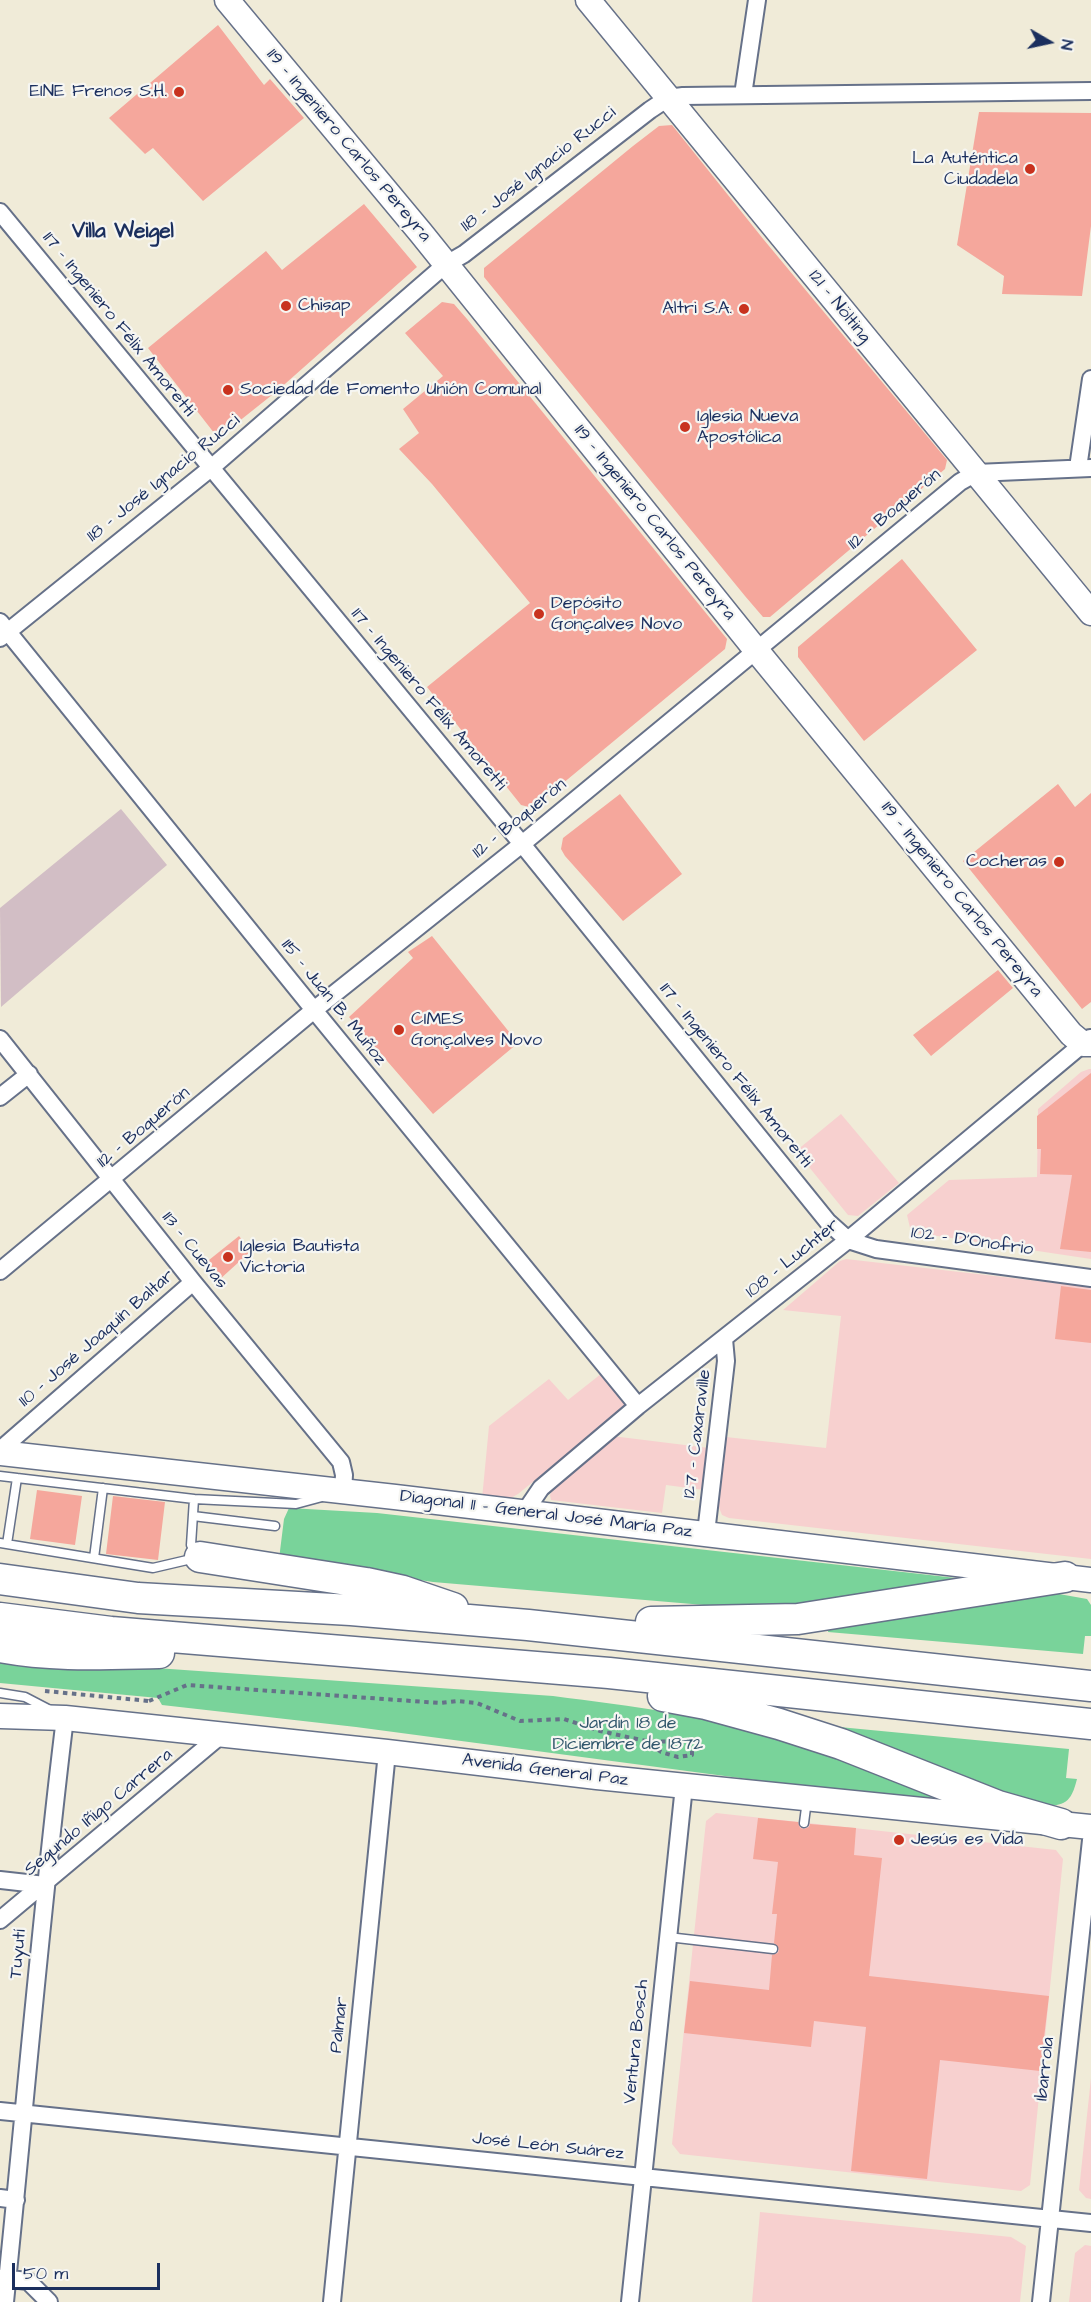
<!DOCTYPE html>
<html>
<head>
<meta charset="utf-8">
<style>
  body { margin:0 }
  #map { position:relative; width:1091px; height:2302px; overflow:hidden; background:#f0ebd8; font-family:"Architects Daughter",sans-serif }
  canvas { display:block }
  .north { position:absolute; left:1019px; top:12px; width:60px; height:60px; -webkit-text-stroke:4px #f6f6f2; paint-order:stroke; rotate:99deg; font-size:16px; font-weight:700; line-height:24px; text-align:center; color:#1b2f5e }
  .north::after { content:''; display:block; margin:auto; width:21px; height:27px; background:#1b2f5e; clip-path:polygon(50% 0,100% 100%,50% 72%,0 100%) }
  .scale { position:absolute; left:12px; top:2263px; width:148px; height:27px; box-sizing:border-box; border:3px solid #1b2f5e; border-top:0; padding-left:8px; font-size:18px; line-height:21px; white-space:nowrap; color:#1b2f5e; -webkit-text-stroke:4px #f6f6f2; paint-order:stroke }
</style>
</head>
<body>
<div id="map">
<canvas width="1091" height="2302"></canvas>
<div class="north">N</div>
<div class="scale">50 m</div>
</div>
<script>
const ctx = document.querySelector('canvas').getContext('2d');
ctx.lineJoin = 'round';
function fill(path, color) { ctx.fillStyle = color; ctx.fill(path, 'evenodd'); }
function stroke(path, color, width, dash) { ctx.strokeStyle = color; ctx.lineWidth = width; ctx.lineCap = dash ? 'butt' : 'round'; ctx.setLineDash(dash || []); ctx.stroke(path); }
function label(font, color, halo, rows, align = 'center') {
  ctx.font = font + ' "Architects Daughter",sans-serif'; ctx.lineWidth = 4.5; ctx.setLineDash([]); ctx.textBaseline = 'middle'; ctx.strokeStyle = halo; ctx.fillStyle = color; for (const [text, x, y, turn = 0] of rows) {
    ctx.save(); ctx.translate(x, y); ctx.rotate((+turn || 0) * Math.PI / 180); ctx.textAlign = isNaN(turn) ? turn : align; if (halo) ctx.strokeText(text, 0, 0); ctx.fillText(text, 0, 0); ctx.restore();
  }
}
const built = new Path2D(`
  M1089,1069h2v190l-180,-27 -4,-17 42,-35 88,-3 1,-68 43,-37z
  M841,1114l58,69 -41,33 -10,-1 -52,-64z
  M846,1259l245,28v272l-362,-41 -7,-3 -4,-10 8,-68 100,11 15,-132 -58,-6 57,-49z
  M606,1370l20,33 -2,5 -106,86 -9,5h-27l7,-73 60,-47 19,21z
  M612,1436l97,12 -5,42 -38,-5 -4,28 -111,-13 -1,-5 3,-6z
  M716,1813l340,37 7,9 -33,326 -9,6 -341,-37 -8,-10 34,-323z
  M1091,2078v121l-5,-1 -7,-8z
  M760,2212l251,25 15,9 -6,56h-268z
  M1085,2245l6,1v56h-22l6,-49z`);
const industrial = new Path2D(`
  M121,809l46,56 -166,142 -1,-99z`);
const green = new Path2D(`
  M289,1508l88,5 597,67 -160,28 -110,-3 -271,-23 -154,-23 5,-40z
  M1059,1594l28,5 4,6v31h-6l-2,18 -255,-22 1,-6 176,-28z
  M0,1657l553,39c78,10 159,20 235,42 58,17 114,45 170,69l-602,-80 -194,-22 -4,-7 -158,-15z
  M808,1724l261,25 -3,29 11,1c-6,24 -12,27 -36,27z`);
const building = new Path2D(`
  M218,25l46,60 6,-6 34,39 -101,83 -50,-53 -8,6 -36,-36z
  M979,112l112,1v113l-9,70 -80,-2 2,-18 -47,-31z
  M672,125l92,115 183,220 -2,9 -175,148h-7l-18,-21 -261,-319v-9l149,-122 26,-20z
  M364,204l53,63 -140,124 -59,47 -70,-90 118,-97 16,19z
  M442,302l12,2 13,15 260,320 -2,10 -192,159 -12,-3 -94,-118 103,-84 -98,-119 -33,-35 20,-16 -16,-24 40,-33 -38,-43z
  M902,559l75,91 -113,91 -66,-84v-10z
  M1058,784l17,23 16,-14v209l-9,7 -119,-148z
  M620,794l62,80 -59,47 -58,-65 -4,-7 2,-11z
  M432,936l86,107 -85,71 -84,-97 64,-59 -5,-6z
  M998,970l15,18 -82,68 -18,-21z
  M1091,1073v179l-31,-3 12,-74 -32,-1 1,-25h-4v-33z
  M239,1236l12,15 -32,29 -15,-16z
  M1061,1286l30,4v53l-36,-4z
  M37,1490l45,6 -7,49 -45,-6z
  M113,1496l52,6 -7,58 -52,-6z
  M758,1818l40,4 2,6 4,1 5,-2 1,-3 46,4 -2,27 28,3 -13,118 180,20 -9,75 -100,-11 -13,119 -76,-8 15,-144 -52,-6 -3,26 -127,-14 6,-52 79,9 3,-35 6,-2 1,-4 -5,-6 3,-29h-5l6,-52 -25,-3z`);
const path = new Path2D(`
  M45,1691l104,10v3
  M149,1701l38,-16 253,18 17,-2 20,2 43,18 44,-2 36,12 46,10 15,11 17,5 14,-2v-7l-7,-6 -39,-1`);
const lane = new Path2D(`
  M0,1476l194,23 -3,46 9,12 -47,11 -153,-25
  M194,1499l102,5 26,-7
  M193,1516l82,10
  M7,1544l10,-66
  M94,1558l9,-70
  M0,1693l25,4 25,13
  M804,1823l3,-23
  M668,1937l105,12`);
const street = new Path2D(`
  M743,95l14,-95
  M0,212l522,632 306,378 20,18 28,9 215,29
  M1078,468l13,-89
  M0,622l314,388 324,396
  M0,638l211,-170 234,-203 19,-11 186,-144 18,-12 15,-2 408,-5
  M0,1039l193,243 148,180 3,13 -1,17
  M0,1097l29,-23
  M0,1271l314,-261 208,-166 438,-362 16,-9 115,-5
  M0,1450l193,-168
  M524,1513l17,-25 97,-82 210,-166 242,-202
  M706,1533l20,-172 -2,-22
  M0,1880l45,5
  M0,1920l221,-185
  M0,2111l1091,112
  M0,2198l16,2
  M0,2278l28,3 21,21
  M5,2302c20,-195 36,-390 60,-584
  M332,2302l55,-550
  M630,2302l54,-516
  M1041,2302l50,-462`);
const secondary = new Path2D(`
  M227,0l194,233 335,417 315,384 12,10h8
  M588,0l503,613
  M0,1453l395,44 696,83
  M0,1716l65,2 322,34 210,25 494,50`);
const highway = new Path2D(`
  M200,1557l166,26 37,8 50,17
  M0,1579l138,19 213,12 177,15 563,61
  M0,1618l111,14 498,41 482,51
  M651,1622l147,-3 267,-42
  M0,1647c52,10 106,7 159,6
  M663,1696l43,8 73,20 62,20 157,62 63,18`);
const markers = [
  [179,92,6,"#c8321e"],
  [1030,169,6,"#c8321e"],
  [286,306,6,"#c8321e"],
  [744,309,6,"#c8321e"],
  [228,390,6,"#c8321e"],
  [685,427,6,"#c8321e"],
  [539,614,6,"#c8321e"],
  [1059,862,6,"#c8321e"],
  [399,1030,6,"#c8321e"],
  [228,1257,6,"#c8321e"],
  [899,1840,6,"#c8321e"]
];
const poiNames = [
  ["EINE Frenos S.H.",167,92,"right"],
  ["La Auténtica",1018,159,"right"],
  ["Ciudadela",1018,180,"right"],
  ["Chisap",298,306],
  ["Altri S.A.",732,309,"right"],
  ["Sociedad de Fomento Unión Comunal",240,390],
  ["Iglesia Nueva",697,417],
  ["Apostólica",697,438],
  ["Depósito",551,604],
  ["Gonçalves Novo",551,625],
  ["Cocheras",1047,862,"right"],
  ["CIMES",411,1020],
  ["Gonçalves Novo",411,1041],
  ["Iglesia Bautista",240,1247],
  ["Victoria",240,1268],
  ["Jesús es Vida",911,1840]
];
const streetNames = [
  ["119 - Ingeniero Carlos Pereyra",348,146,50],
  ["118 - José Ignacio Rucci",539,170,-38],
  ["121 - Nölting",839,307,51],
  ["117 - Ingeniero Félix Amoretti",118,325,51],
  ["118 - José Ignacio Rucci",164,479,-39],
  ["112 - Boquerón",895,510,-40],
  ["119 - Ingeniero Carlos Pereyra",654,523,51],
  ["117 - Ingeniero Félix Amoretti",428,700,50],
  ["112 - Boquerón",520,819,-39],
  ["119 - Ingeniero Carlos Pereyra",961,900,51],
  ["115 - Juan B. Muñoz",333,1003,51],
  ["117 - Ingeniero Félix Amoretti",735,1076,51],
  ["112 - Boquerón",144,1128,-40],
  ["102 - D'Onofrio",972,1242,8],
  ["113 - Cuevas",194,1251,51],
  ["108 - Luchter",793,1259,-39],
  ["110 - José Joaquín Baltar",97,1339,-41],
  ["127 - Caxaraville",698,1434,-83],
  ["Diagonal 11 - General José María Paz",546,1515,7],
  ["Avenida General Paz",545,1771,7],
  ["Segundo Iñigo Carrera",99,1813,-40],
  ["Tuyutí",19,1954,-85],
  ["Palmar",340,2025,-84],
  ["Ventura Bosch",637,2042,-84],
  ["Ibarrola",1046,2069,-84],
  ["José León Suárez",548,2147,6]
];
const parkNames = [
  ["Jardín 18 de",628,1724],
  ["Diciembre de 1872",628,1745]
];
const quarterNames = [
  ["Villa Weigel",123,233]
];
fill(built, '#f7d0cf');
fill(industrial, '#d2bec5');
fill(green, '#79d39a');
fill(building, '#f5a79c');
stroke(lane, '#667189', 11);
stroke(street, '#667189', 20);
stroke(secondary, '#667189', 27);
stroke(highway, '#667189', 33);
stroke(path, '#667189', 4, [4.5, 4.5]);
stroke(lane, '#fff', 8);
stroke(street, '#fff', 16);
stroke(secondary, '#fff', 24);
stroke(highway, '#fff', 30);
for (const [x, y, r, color] of markers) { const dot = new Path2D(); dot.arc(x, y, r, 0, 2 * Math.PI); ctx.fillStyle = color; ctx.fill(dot); stroke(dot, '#f6f6f2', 2); }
label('18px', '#1b2f5e', '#f6f6f2', poiNames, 'left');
label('18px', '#1b2f5e', '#f6f6f2', streetNames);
label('18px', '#32586d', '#f6f6f2', parkNames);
label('bold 21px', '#1b2f5e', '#f6f6f2', quarterNames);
</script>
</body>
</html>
